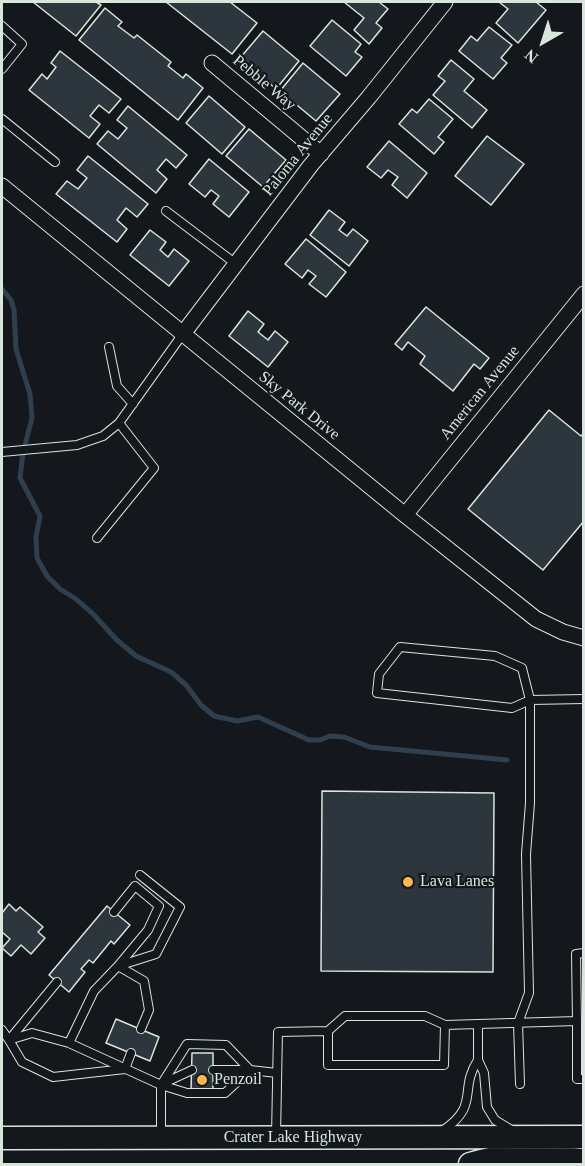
<!DOCTYPE html>
<html>
<head>
<meta charset="utf-8">
<style>
  body { margin:0 }
  #map { position:relative; width:585px; height:1166px; overflow:hidden; background:#14181c; font-family:"Times New Roman",serif }
  canvas { display:block }
  .frame { position:absolute; inset:0; border:3px solid #d8e6dc; pointer-events:none }
  .north { position:absolute; left:513px; top:12px; width:60px; height:60px; -webkit-text-stroke:4px #14181c; paint-order:stroke; rotate:219deg; font-size:16px; font-weight:700; line-height:24px; text-align:center; color:#d8e6dc }
  .north::after { content:''; display:block; margin:auto; width:21px; height:27px; background:#d8e6dc; clip-path:polygon(50% 0,100% 100%,50% 72%,0 100%) }
</style>
</head>
<body>
<div id="map">
<canvas width="585" height="1166"></canvas>
<div class="frame"></div>
<div class="north">N</div>
</div>
<script>
const ctx = document.querySelector('canvas').getContext('2d');
ctx.lineJoin = 'round';
function stroke(path, color, width, dash) { ctx.strokeStyle = color; ctx.lineWidth = width; ctx.lineCap = dash ? 'butt' : 'round'; ctx.setLineDash(dash || []); ctx.stroke(path); }
function fill(path, color) { ctx.fillStyle = color; ctx.fill(path, 'evenodd'); }
function label(font, color, halo, rows, align = 'center') {
  ctx.font = font + ' "Times New Roman",serif'; ctx.lineWidth = 4.5; ctx.setLineDash([]); ctx.textBaseline = 'middle'; ctx.strokeStyle = halo; ctx.fillStyle = color; for (const [text, x, y, turn = 0] of rows) {
    ctx.save(); ctx.translate(x, y); ctx.rotate((+turn || 0) * Math.PI / 180); ctx.textAlign = isNaN(turn) ? turn : align; if (halo) ctx.strokeText(text, 0, 0); ctx.fillText(text, 0, 0); ctx.restore();
  }
}
const stream = new Path2D(`
  M2,289l9,11 3,10 2,39 14,45 2,24 -9,35 -3,25 20,38 -4,21 1,21 10,18 13,13 16,10 17,15 24,26 19,16 35,16 15,13 15,20 13,11 23,5 21,-4 51,23h11l10,-4 14,1 26,10 137,13`);
const building = new Path2D(`
  M33,2h63l5,3 -25,31z
  M166,2h64l27,21 -25,31z
  M344,2h35l9,7 -12,14 6,5 -13,16 -15,-14 10,-12z
  M499,2h37l10,8 -28,33 -22,-20 12,-14z
  M105,8l17,14 -4,4 16,12 3,-3 34,27 -3,4 15,12 3,-4 17,14 -25,32 -99,-80z
  M332,20l29,24 -6,8 7,5 -16,19 -36,-30z
  M489,27l23,18 -11,13 6,5 -14,16 -34,-28 12,-15 6,5z
  M263,31l36,30 -23,28 -36,-31z
  M60,51l61,48 -12,14 -10,-8 -9,11 10,8 -11,14 -60,-48 13,-16 5,5 9,-12 -5,-4z
  M451,60l23,19 -10,12 23,19 -15,18 -39,-33 12,-14 -7,-5z
  M303,63l37,31 -24,27 -36,-30z
  M209,96l36,31 -23,27 -36,-31z
  M429,99l24,20 -15,18 6,5 -10,12 -35,-30 13,-15 5,4z
  M128,106l59,49 -11,13 -10,-9 -9,11 10,9 -11,14 -59,-49 11,-13 10,8 9,-11 -10,-8z
  M249,129l37,31 -23,27 -37,-31z
  M487,136l37,28 -33,41 -36,-29z
  M389,141l38,32 -20,25 -15,-13 6,-8 -10,-7 -7,8 -14,-11z
  M88,156l60,48 -11,13 -11,-9 -9,12 10,9 -10,13 -61,-48 11,-13 11,8 9,-11 -10,-8z
  M209,159l40,33 -20,25 -16,-13 6,-8 -8,-6 -6,7 -16,-13z
  M329,210l16,12 -6,8 8,6 6,-7 15,12 -19,25 -39,-31z
  M150,230l16,12 -6,8 8,7 6,-8 15,12 -20,25 -39,-31z
  M306,239l40,33 -20,25 -17,-13 7,-8 -8,-6 -6,8 -17,-14z
  M426,307l63,51 -9,11 -6,-5 -21,27 -33,-27 5,-8 -17,-14 -6,8 -7,-6z
  M248,311l16,13 -6,8 10,8 7,-9 13,11 -20,25 -39,-31z
  M549,410l32,26 3,-3v88l-41,49 -75,-61z
  M322,791l172,2 -1,179 -172,-1z
  M9,904l7,7 4,-4 23,20 -5,5 7,6 -14,16 -10,-9 -10,11 -9,-8 8,-9 -8,-7v-19z
  M107,906l23,19 -16,19 -3,-3 -18,22 -4,-3 -8,9 4,3 -16,20 -20,-17z
  M116,1019l43,18 -9,24 -44,-18z
  M192,1053h21v37h-22z`);
const lane = new Path2D(`
  M2,26l20,18 -20,25
  M2,119l53,43
  M166,211l70,53
  M109,347l8,39 16,18
  M2,452l75,-7 26,-9 16,-13 63,-88
  M97,538l57,-70 -35,-45
  M400,647l95,9 27,12 8,32 -18,8 -135,-15 2,-19z
  M114,912l21,-26 24,20 -11,24 -30,36 26,15 5,29 -8,19
  M57,982l-48,58 13,22 31,15 72,-8 6,-16
  M577,1021l-1,-67 8,-1
  M478,1024v36
  M2,1030l7,10 23,-7 37,10 92,42 26,8h38l25,-23 27,3
  M328,1031v34h116l1,-40
  M69,1043l25,-52 24,-25 38,-12 24,-47 -40,-32
  M213,1070h37
  M162,1084l30,-14
  M520,1084l-2,-61 11,-30 -3,-139 4,-51v-103l54,-1
  M442,1131c39,-26 16,-41 36,-71l6,13 3,34 8,13 18,11
  M161,1136v-51l26,-41 39,1 24,25
  M276,1136l2,-104 50,-1 17,-15h80l20,9 132,-4v58h7`);
const street = new Path2D(`
  M212,63l109,91
  M2,186l403,329 131,104 27,13 21,6
  M182,335l129,-170 58,-68 76,-95
  M405,515l179,-221`);
const secondary = new Path2D(`
  M2,1138l582,-1
  M470,1164c35,-12 76,-7 114,-4`);
const markers = [
  [408,882,6,"#ffb74d"],
  [202,1080,6,"#ffb74d"]
];
const streetNames = [
  ["Pebble Way",264,83,40],
  ["Paloma Avenue",298,155,-51],
  ["American Avenue",480,393,-51],
  ["Sky Park Drive",299,406,39],
  ["Crater Lake Highway",293,1138]
];
const poiNames = [
  ["Lava Lanes",420,882],
  ["Penzoil",214,1080]
];
stroke(stream, '#2f3f4d', 5);
fill(building, '#2c363c');
stroke(building, '#d8e6dc', 1.5);
stroke(lane, '#d8e6dc', 10);
stroke(street, '#d8e6dc', 17);
stroke(secondary, '#d8e6dc', 25);
stroke(lane, '#14181c', 8);
stroke(street, '#14181c', 15);
stroke(secondary, '#14181c', 22);
for (const [x, y, r, color] of markers) { const dot = new Path2D(); dot.arc(x, y, r, 0, 2 * Math.PI); ctx.fillStyle = color; ctx.fill(dot); stroke(dot, '#14181c', 2); }
label('16px', '#d8e6dc', '#14181c', streetNames);
label('16px', '#d8e6dc', '#14181c', poiNames, 'left');
</script>
</body>
</html>
